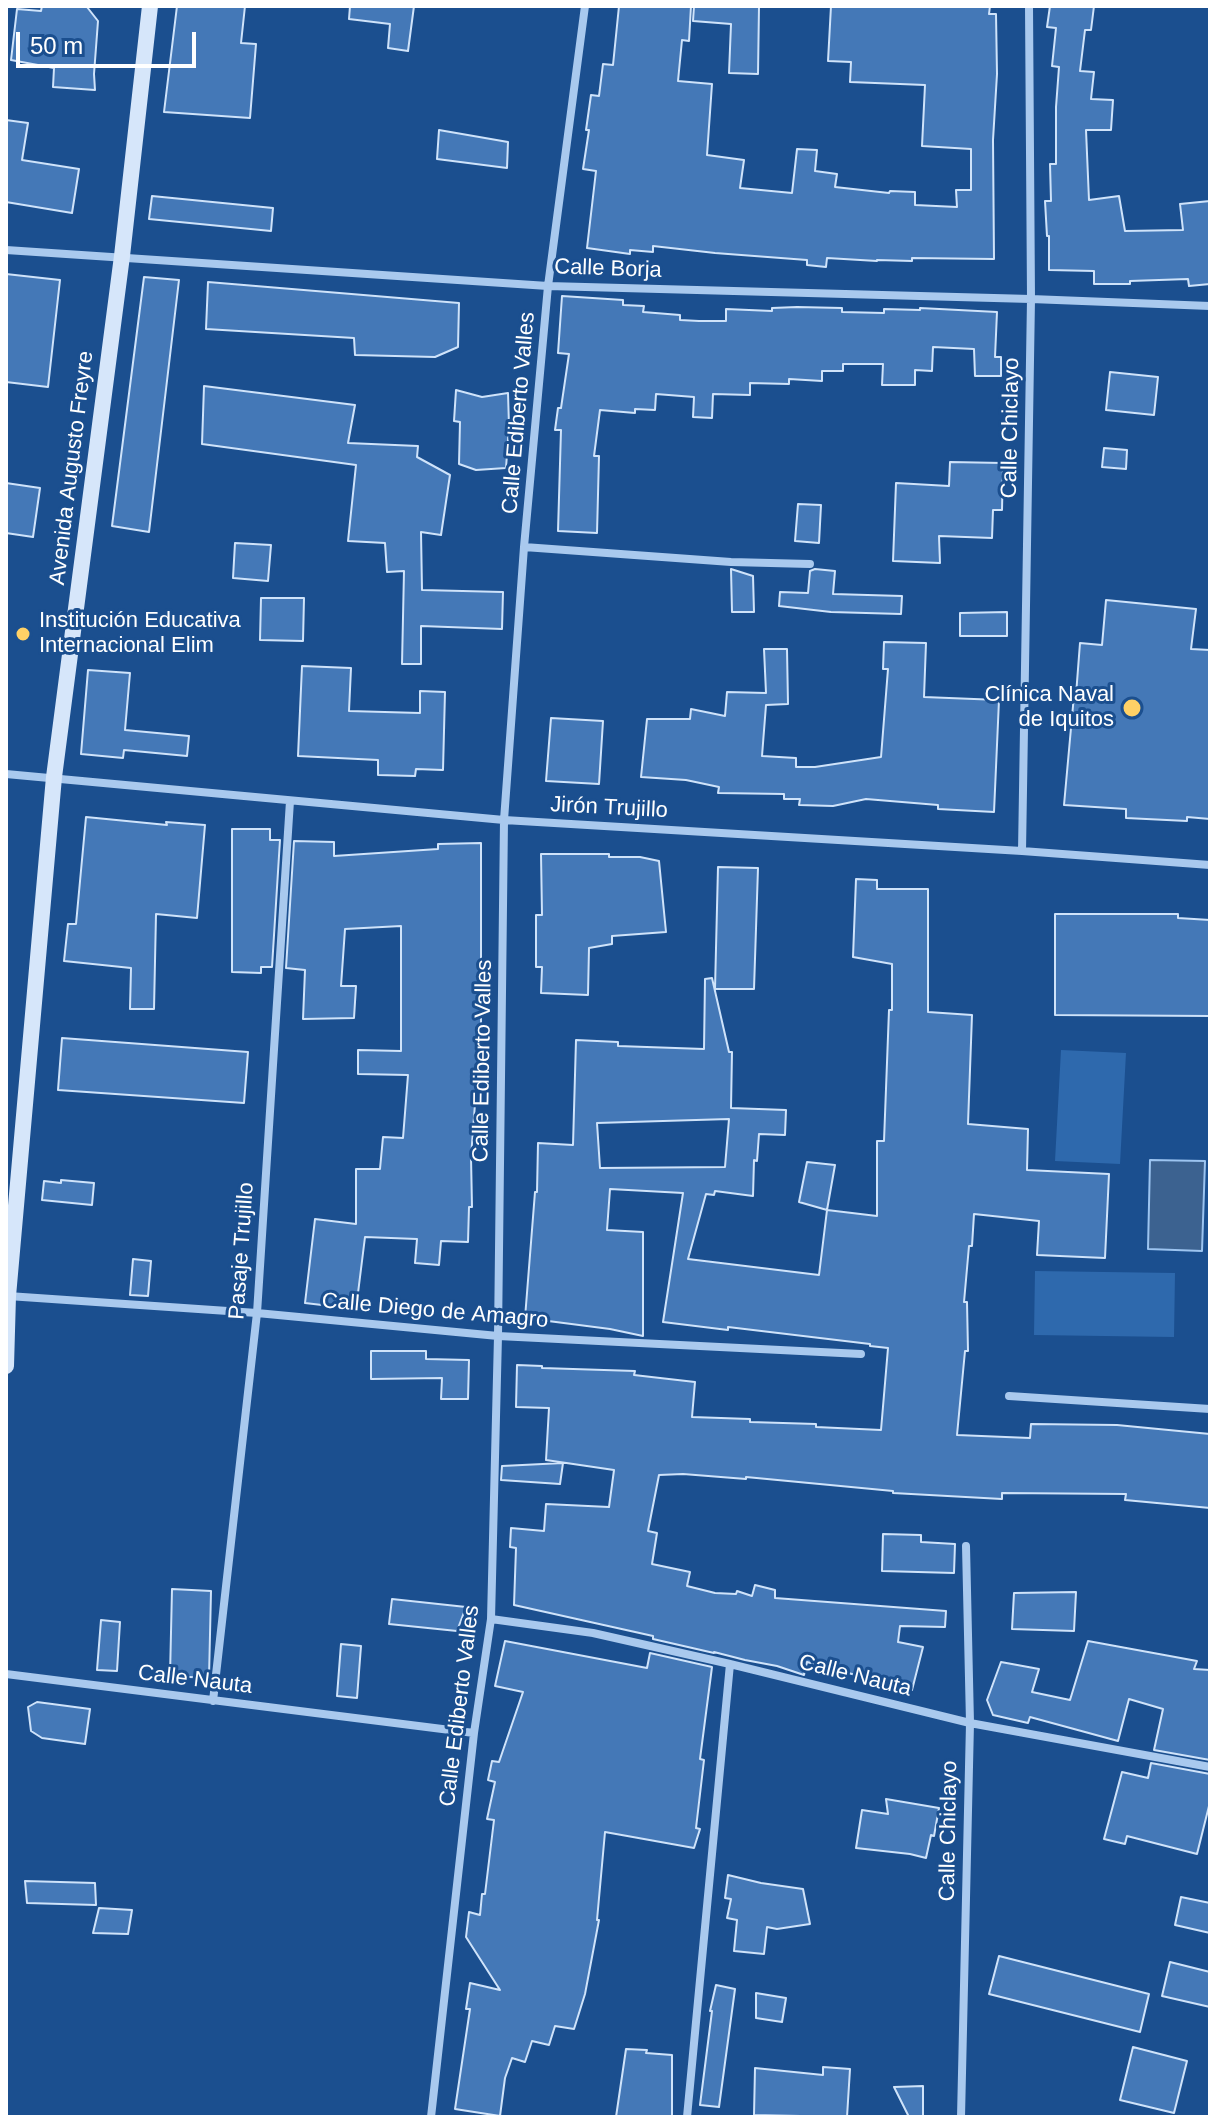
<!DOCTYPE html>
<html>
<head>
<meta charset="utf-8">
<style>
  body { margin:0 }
  #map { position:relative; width:1216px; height:2123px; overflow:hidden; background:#1b4f8f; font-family:Arial,sans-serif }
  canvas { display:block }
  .frame { position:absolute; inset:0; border:8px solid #fff; pointer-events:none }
  .scale { position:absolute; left:16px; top:32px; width:180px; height:36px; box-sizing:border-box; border:4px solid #fff; border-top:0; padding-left:10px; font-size:24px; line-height:28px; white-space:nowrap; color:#fff; -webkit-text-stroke:6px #1b4f8f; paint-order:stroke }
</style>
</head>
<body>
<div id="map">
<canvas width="1216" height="2123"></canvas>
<div class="frame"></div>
<div class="scale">50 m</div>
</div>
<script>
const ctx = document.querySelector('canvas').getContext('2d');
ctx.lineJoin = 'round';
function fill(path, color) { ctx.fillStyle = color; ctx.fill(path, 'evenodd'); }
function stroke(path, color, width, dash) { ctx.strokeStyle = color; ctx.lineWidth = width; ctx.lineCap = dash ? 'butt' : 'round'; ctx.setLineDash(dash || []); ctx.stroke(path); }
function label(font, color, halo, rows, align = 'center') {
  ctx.font = font + ' Arial,sans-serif'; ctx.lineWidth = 6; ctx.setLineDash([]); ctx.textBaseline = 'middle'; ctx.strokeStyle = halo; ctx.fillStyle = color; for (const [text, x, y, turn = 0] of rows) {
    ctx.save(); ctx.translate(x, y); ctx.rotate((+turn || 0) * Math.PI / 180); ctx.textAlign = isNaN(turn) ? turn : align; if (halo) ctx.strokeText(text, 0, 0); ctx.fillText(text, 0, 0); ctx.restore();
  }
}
const green = new Path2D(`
  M1061,1050l65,3 -6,111 -65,-3z
  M1035,1271l140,2 -1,64 -140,-2z`);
const water = new Path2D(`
  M1150,1160l55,1 -3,90 -54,-2z`);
const building = new Path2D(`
  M42,6l45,1 11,14 -4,53 1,16 -42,-3 1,-19 -43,-8 6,-51 24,2z
  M177,6h68l-4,37 15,1 -6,74 -86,-6z
  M350,6h64l-6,45 -20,-3 2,-24 -41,-5z
  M619,6h72l-2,35 -7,-1 -4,41 34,3 -5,71 37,5 -4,28 52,5 5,-44 20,1 -2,21 22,3 -2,13 54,6 1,-2 25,1v13l42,2 -1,-17h15v-41l-49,-3 3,-61 -75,-3 1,-20 -23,-1 3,-55h159l-1,8h7l1,60 -4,66 1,119 -82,-1v3l-35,-1v1l-50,-3 -1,9 -19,-2v-5l-92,-7 -62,-7v6l-23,-2v4l-43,-6 9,-77 -13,-2 6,-39h-3l5,-35 8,1 4,-32 10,1z
  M694,6h65l-1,68 -29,-1 2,-49 -38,-3z
  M1050,6h44l-3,24h-6l-5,41 14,1 -3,27 22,1 -2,30h-25l3,70 30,-4 6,35 58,-1 -3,-26 30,-3v83l-21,2 -1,-7 -58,2v3h-36v-13l-45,-1v-34h-2l-2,-35h6l-1,-37h6v-57l3,-40 -7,-1 4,-38 -9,-1z
  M6,120l22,3 -6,37 57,9 -7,44 -66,-11z
  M439,130l69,12 -1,26 -70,-9z
  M152,196l121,12 -2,23 -122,-12z
  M6,274l54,6 -12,107 -42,-5z
  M144,277l35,3 -30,252 -37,-6z
  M208,282l251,21 -1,44 -23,10 -80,-2 -1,-17 -148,-9z
  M562,296l61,4v5l21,1 -1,6 37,3v5l19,1h27v-12l46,2v-3l25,-1 45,1v4l42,1v-4l36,1v-2l77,4 -2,45h6v19h-26l-1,-27 -41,-2 -1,24 -17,-1v15h-33l1,-21h-40v7h-21v10l-33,-2v5l-39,-1v12l-37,-1 -1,24 -19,-1 1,-20 -38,-3 -1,16 -20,-1v4l-35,-3 -6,46h5l-2,77 -39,-2 3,-101h-6l3,-22h3l8,-54 -11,-1z
  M1110,372l48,5 -4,38 -48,-5z
  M204,386l151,19 -7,38 70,3 -1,11 33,18 -9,60 -20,-3 1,58 81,2 -1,37 -81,-3v38h-19l2,-93 -17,1 -2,-29 -37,-2 8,-76 -154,-21z
  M456,390l26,7 26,-4 1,33 -3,42 -30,2 -17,-6 1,-42 -6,-1z
  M1104,448l23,2 -1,19 -24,-2z
  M950,462l53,1 -1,47h-9l-1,28 -53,-2 1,27 -47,-2 3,-78 53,3z
  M6,483l34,5 -7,49 -27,-4z
  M798,504l23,1 -2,38 -24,-2z
  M235,543l36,2 -3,36 -35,-3z
  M731,569l22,7 1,36h-22z
  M815,569l20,2 -2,23 69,2 -1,18 -70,-2 -52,-6 1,-14 28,1 2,-22z
  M261,598h43l-1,43 -43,-1z
  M1106,600l90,9 -5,40 19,1v169l-23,-2v4l-61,-3v-9l-62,-4 10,-110h2l4,-52 22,2z
  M1007,612v24h-47v-23z
  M884,642l42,1 -2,54 75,3 -5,112 -56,-3v-4l-72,-6 -33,7 -34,-1 1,-6h-16v-5l-66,-1 1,-6 -33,-7 -45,-3 6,-58h43l1,-10 34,7 2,-24 39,1 -2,-44h23l1,55 -22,1 -4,51 34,2v9h19l66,-10 7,-88h-5z
  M302,666l49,2 -2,43 71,2v-22l25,1 -2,78 -27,-1 -1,7 -37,-1v-15l-80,-4z
  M88,670l42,3 -5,57 64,6 -2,20 -63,-6 -1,8 -42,-4z
  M551,718l52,3 -4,63 -53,-3z
  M86,817l81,8 -1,-3 39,3 -8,93 -41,-4 -2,95h-24l1,-41 -67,-7 4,-37h8z
  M232,829h38v11h10l-8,127h-11v6l-29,-1z
  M294,841l40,1v14l104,-7v-5l43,-1v234h-4l-6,80 1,50h-3l-1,35 -27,-1 -2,24 -24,-2 2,-24 -52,-2 -9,72 -51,-6 10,-84 41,5v-55h24l3,-32 20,1 5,-63 -50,-1v-24l43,1v-125l-56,3 -4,57h15l-2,32 -51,1 2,-49 -19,-2z
  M541,854h68v3h31l19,4 7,71 -54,4v8l-23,4 -1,47 -47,-2 1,-26h-6v-52h6z
  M718,867l40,1 -4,121h-39z
  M856,879l21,1v9h51v123l44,3 -4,109 60,5 -1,41 82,4 -4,84 -68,-3 2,-34 -65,-7 -2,32h-3l-5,56h3l1,49h-3l-8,84 73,3 1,-14 86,1 93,9v74l-85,-8 1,-6 -124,-1v6l-109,-6v-2l-147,-14v2l-63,-5 -24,1 -11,56 9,2 -5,31 38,8 -3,14 28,7 21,1 1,-3 15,5 3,-11 20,5v8l171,13 -1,16 -45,-1 -2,16 25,5 -11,43 -105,-28 -3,13 -27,-9 -32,-6 -31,-8v1l-61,-14v-3l-139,-31 2,-57 -6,-1 1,-19 33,3 2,-27 63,3 5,-37 -68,-10 3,-52 -33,-1 1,-42 25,1v2l93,3 -1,4 61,7 -3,35 58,2v3l66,2v3l65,3 7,-82 -18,-2v-2l-142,-17v3l-65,-8 20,-129 -73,-4 -3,41 36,2v104l-33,-7 -85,-11 10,-126h2l1,-49 35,2 3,-105 42,2v4l86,3 1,-70 7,-1 17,74h3l-1,56 55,2 -1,25 -26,-1 -2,27 -3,-1 -1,36 -38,-5 -1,4 -8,-1 -18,65 131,16 8,-65 50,6v-75h7l5,-131h3v-46l-39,-7zM729,1119l-4,48 -125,1 -3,-45z
  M1055,914h123v4l32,2v96l-155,-1z
  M62,1038l186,14 -4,51 -186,-13z
  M807,1162l28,3 -8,45 -28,-8z
  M61,1180l33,3 -2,22 -50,-5 2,-19 17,2z
  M133,1259l18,2 -3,35 -18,-1z
  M371,1351h55v8l43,1 -1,39h-27l1,-21 -71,1z
  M563,1463l-3,21 -59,-4 1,-14z
  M883,1534l38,1v7l34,2 -1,29 -72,-2z
  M172,1589l39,2 -2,87 -39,-2z
  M1076,1592l-2,39 -62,-2 2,-36z
  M392,1599l74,8 -9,24 -68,-7z
  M101,1620l19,2 -3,49 -20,-1z
  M505,1641l142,27 3,-15 62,14 -12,92 4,1 -8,68 4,1 -6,19 -89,-16 -8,88h2l-14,74 -11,35 -19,-3 -6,19 -17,-4 -7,21 -13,-4 -7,20 -5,38 -45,-7 15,-100h-4l4,-26 30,7 -34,-53 3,-25 11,3 2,-21h3l9,-74 -7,-1 8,-37 -7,-2 4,-19 7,1 24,-70 -28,-6z
  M1088,1641l109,20 -3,8 16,1v90l-56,-10 9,-41 -34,-10 -11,42 -88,-24 -2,6 -35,-8 -6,-15 14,-38 38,7 -7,23 38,8z
  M341,1644l20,2 -4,52 -20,-2z
  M37,1702l53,7 -5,35 -43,-6 -11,-7 -3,-24z
  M1151,1763l59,11v28l-13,52 -70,-18 -2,8 -21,-5 18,-67 26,6z
  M886,1799l53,9 -5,28 -3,-1 -5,23 -16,-4 -54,-6 6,-38 26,4z
  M728,1875l33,8 42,6 7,35 -33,5 -10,-2 -3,27 -30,-3 3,-31 -10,-2 4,-19 -6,-1z
  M25,1881l70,2 1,22 -69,-2z
  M1181,1897l29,6v30l-35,-8z
  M99,1908l33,2 -4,24 -35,-1z
  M999,1956l150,38 -9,38 -151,-38z
  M1170,1962l40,10v35l-48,-11z
  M716,1985l19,4 -16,118 -19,-2 12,-94h-2z
  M756,1993l30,5 -4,24 -26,-4z
  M1133,2047l54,14 -13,52 -54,-13z
  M626,2049l21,1 -1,3 26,2v62h-56z
  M823,2067l27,2 -3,48 -93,-2 1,-47 68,7z
  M923,2086v31h-14l-15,-30z`);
const minor = new Path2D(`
  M6,250l542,36 483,13 179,7
  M524,547l207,15 79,2
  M6,774l498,46 518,31 188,14
  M1022,851l9,-552 -2,-293
  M8,1296l249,17 241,23 363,18
  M1009,1396l201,13
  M491,1619l102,14 137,31 240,59 240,44
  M6,1674l468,59
  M213,1701l44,-388 33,-512
  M431,2117l43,-384 17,-114 7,-283 6,-516 20,-273 24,-261 37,-280
  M687,2117l43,-453
  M961,2117l9,-394 -4,-177`);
const secondary = new Path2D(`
  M6,1366l2,-70 46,-519 68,-521 28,-250`);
const markers = [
  [23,634,8,"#ffd166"],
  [1132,708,10,"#ffd166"]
];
const streetNames = [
  ["Calle Borja",608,269,2],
  ["Calle Ediberto Valles",519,413,-85],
  ["Calle Chiclayo",1011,428,-89],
  ["Avenida Augusto Freyre",72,468,-83],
  ["Jirón Trujillo",609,808,3],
  ["Calle Ediberto Valles",483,1061,-89],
  ["Pasaje Trujillo",242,1251,-86],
  ["Calle Diego de Amagro",435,1311,5],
  ["Calle Nauta",855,1676,14],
  ["Calle Nauta",195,1680,7],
  ["Calle Ediberto Valles",460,1706,-83],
  ["Calle Chiclayo",949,1831,-89]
];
const poiNames = [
  ["Institución Educativa",39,621],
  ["Internacional Elim",39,646],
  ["Clínica Naval",1114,695,"right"],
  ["de Iquitos",1114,720,"right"]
];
fill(green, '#2e69ad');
fill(water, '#3c6290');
stroke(water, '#9cc4f0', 2);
fill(building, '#4478b7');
stroke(building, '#cfe3fa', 2);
stroke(minor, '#a9c9ee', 8);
stroke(secondary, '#d6e6fa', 16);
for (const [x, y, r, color] of markers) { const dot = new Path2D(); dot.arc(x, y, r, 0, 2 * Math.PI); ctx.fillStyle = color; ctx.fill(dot); stroke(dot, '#1b4f8f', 3); }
label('22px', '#fff', '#1b4f8f', streetNames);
label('22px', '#fff', '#1b4f8f', poiNames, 'left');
</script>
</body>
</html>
